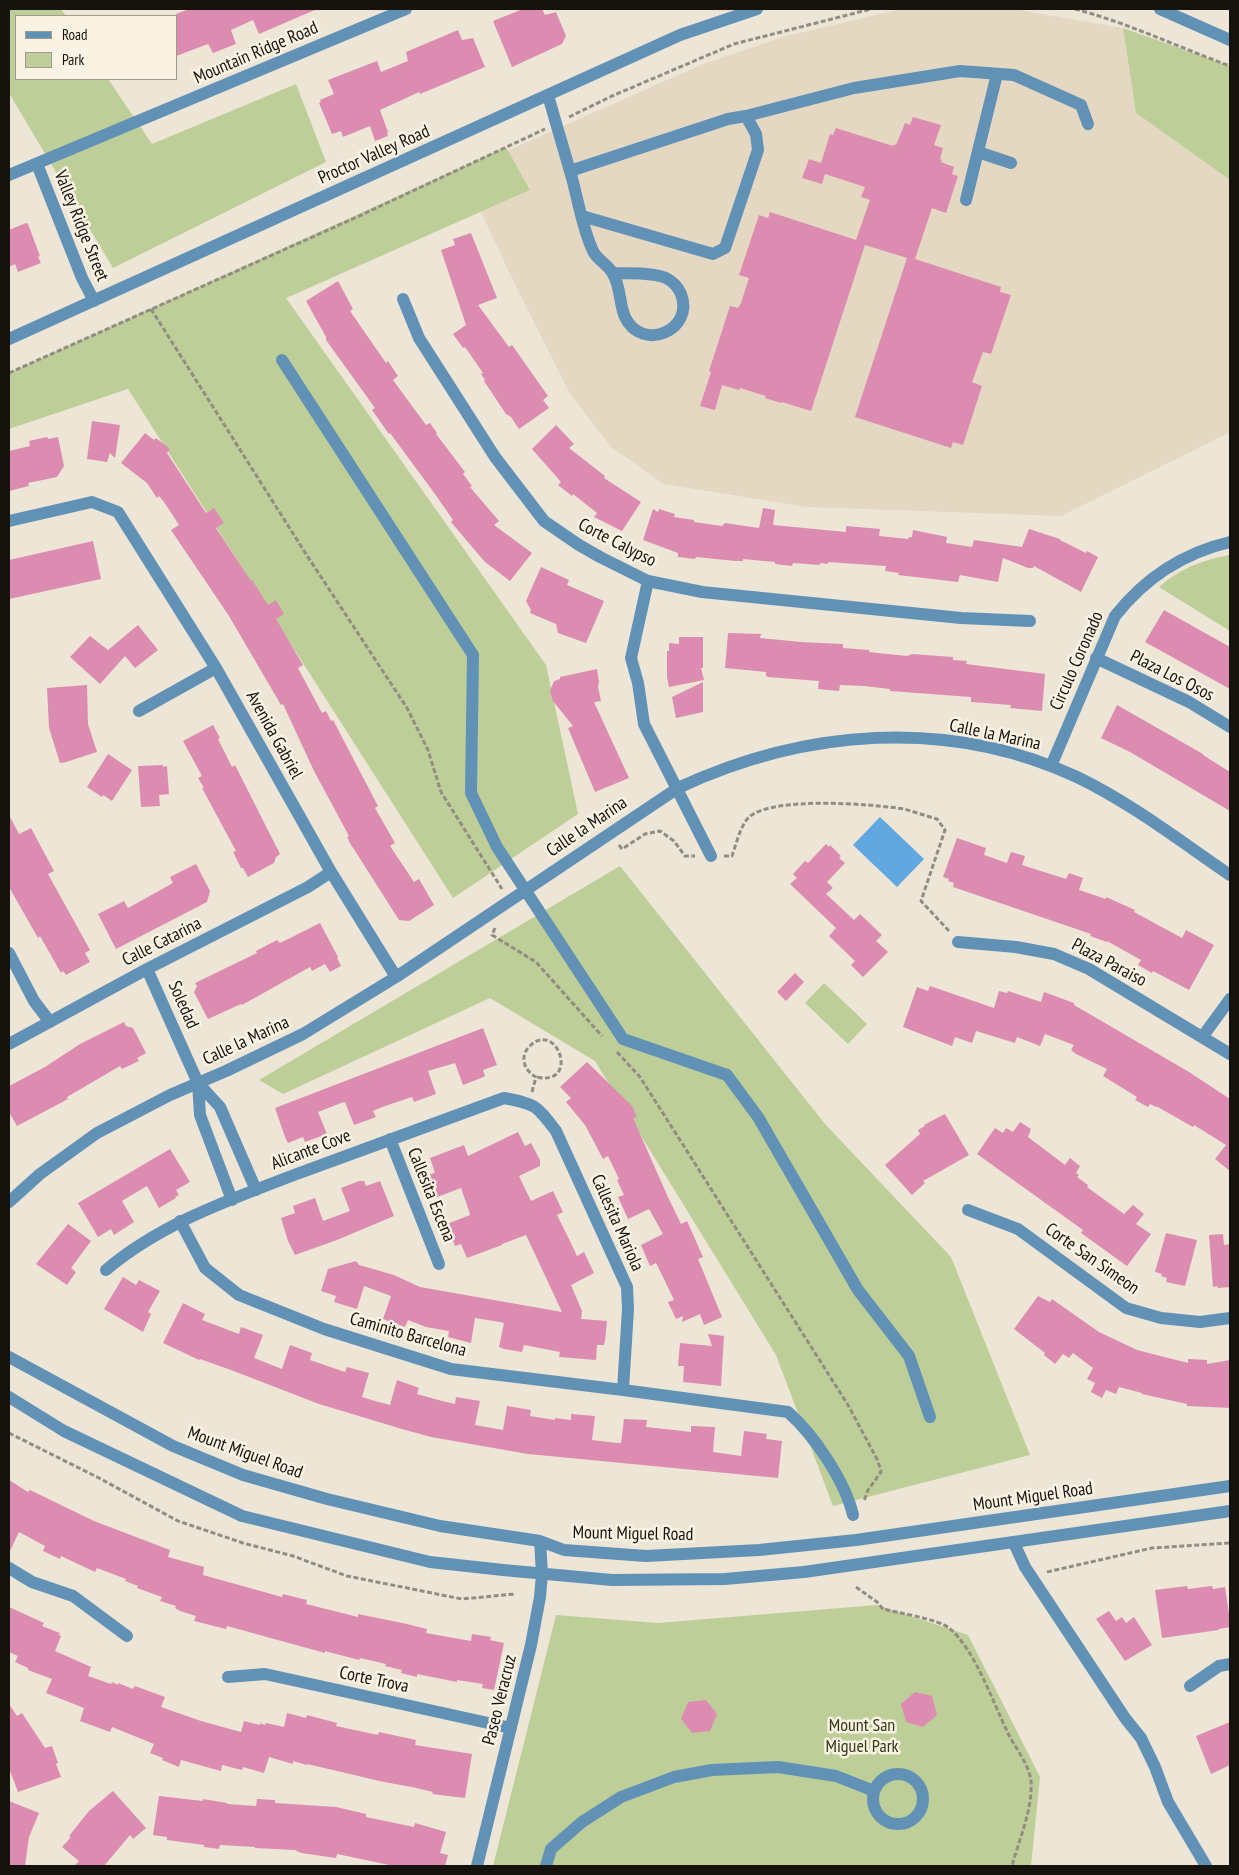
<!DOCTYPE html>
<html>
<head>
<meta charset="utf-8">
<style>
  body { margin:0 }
  #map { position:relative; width:1239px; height:1875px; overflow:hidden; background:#ede5d6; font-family:"PT Sans Narrow",sans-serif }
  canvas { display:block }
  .frame { position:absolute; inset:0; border:10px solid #16130f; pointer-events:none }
  .legend { position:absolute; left:15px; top:15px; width:162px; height:65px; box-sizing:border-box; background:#faf2e3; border:1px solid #9f998e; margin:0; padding:6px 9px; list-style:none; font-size:15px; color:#16130f }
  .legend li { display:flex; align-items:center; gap:10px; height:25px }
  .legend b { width:25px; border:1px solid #9f998e }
</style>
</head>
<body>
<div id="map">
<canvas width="1239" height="1875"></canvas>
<div class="frame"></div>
<ul class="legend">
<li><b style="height:6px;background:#6291b6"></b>Road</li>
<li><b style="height:14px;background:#bdce98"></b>Park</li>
</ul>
</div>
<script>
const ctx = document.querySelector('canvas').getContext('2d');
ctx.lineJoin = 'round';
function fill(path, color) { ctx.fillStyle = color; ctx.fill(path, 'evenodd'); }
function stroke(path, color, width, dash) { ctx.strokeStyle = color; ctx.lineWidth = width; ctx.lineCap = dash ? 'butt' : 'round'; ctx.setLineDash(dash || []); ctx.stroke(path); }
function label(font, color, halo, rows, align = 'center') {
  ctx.font = font + ' "PT Sans Narrow",sans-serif'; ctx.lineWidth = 5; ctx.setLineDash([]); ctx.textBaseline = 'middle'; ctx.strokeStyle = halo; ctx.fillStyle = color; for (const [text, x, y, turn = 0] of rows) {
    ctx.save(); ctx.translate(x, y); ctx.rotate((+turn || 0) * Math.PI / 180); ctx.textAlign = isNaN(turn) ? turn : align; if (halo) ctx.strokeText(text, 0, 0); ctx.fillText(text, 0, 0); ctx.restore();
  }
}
const built = new Path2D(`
  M901,9h112l110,19 13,85 94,67v252l-169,84 -255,-9 -142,-23 -53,-37 -41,-53 -53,-105 -36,-77 49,-22 -23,-39 196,-87 80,-27z`);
const green = new Path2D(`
  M9,9h52l5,7h-50v63h92l44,65 144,-60 30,78 -213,106 -104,-175z
  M1123,28l107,38v114l-94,-67z
  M506,147l24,43 -244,108 260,367 32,149 -125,84 -325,-509 -119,40v-56z
  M1230,555v76l-71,-44c20,-18 45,-28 71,-32z
  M620,866l205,258 126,133 79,198 -197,51 -57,-151 -181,-294 -105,-63 -207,96 -24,-14z
  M824,983l43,41 -19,20 -43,-41z
  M877,1605l91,30 72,142 -9,89h-538l63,-251 102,8z`);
const water = new Path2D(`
  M880,817l44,42 -27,28 -44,-42z`);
const building = new Path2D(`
  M189,9h128l-58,25 -6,-14 -22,10 5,14 -23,9 -5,-9 -32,12v-42z
  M523,9h19l3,6 11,-3 10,24 -4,8 -50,23 -19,-46z
  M458,30l4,10 11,-2 12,29 -65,27 -1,-2 -39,18 8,22 -1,1 1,3 -13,5 -5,-15 -27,11 -2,-6 -9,3 -13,-31 2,-1 -1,-2 14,-6 -6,-14 49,-19 4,11 27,-11 -2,-9z
  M913,117l28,8 -7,20 9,3 -3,11 2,1 -1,2 13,5 -2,7 6,2 -12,37 -14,-5 -17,51 86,28 -1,5 11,3 -20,59 -8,-2 -11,30 10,4 -19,59 -10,-3 -2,6 -96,-31 52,-159 -42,-13 -54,166 -29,-9 -1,1 -16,-5 1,-2 -26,-8 -1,2 -17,-5 -7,25 -15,-4 11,-34 -2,-1 21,-65 8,2 3,-5 8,-25 -10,-3 20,-60 9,3 2,-6 86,28 14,-40 -9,-3 4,-10 -40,-13 -3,10 -20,-6 7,-19 12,4 9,-29 3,1 3,-7 57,18 1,-2 2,1 9,-22 5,2z
  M26,223l2,1 12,32 -2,1 3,6 -23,9 -3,-8 -6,3v-37z
  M471,233l26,65 -19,7 31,42 3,-2 36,51 -5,4 6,8 -30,21 -8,-12 -5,-3 -22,-33 1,-1 -4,-6 2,-1 -18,-26 -2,1 -10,-14 13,-9 -25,-75 14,-5 -2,-6z
  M338,281l15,28 -3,2 36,52 2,-2 10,15 -5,4 33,45 4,-2 7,10 -1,1 29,38 -2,2 9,12 -2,1 29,34 -5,4 38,28 -22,28 -25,-19 -34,-40 2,-2 -18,-26 -45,-61 -1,1 -17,-24 3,-2 -49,-68v-3l-20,-36z
  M92,421l28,4 -5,33 -5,-5 -3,9 -20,-3z
  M556,425l18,19 -5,4 36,28 -1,2 37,24 -19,29 -28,-14 3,-4 -24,-19 -1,2 -14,-11 3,-3 -29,-33z
  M145,433l9,7 2,-2 14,11 -3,4 39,60 8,-5 10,15 -8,5 35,53 1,-1 16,25 8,-5 8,14 -8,5 27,46 -5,3 24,45 4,-2 5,10 2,-1 45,86 -3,2 20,35 -5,3 24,36 5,-3 15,26 -25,16 -10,-1 -49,-77 -3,-6 2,-1 -35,-65 -31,-67 -2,1 -52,-89 -58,-86 8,-5 -15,-23 -5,-6 -2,2 -10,-15 -26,-20z
  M47,437l1,2 10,-2 6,29 -7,11 -29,6 1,3 -20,5v-40l21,-5 -1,-5z
  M763,508l12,2 -2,15 73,7v-6l34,3 -1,7 29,3 1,-2h3l1,-7 34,7 -1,6 26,4 2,-7 48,7 7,-18 31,10v1l26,13 1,-2 11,6 -17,35 -47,-26 -1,2h-5l-25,-10 -5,24 -38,-7 -2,7 -60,-7 1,-2 -14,-2 1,-5 -58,-4v2l-8,-1v2l-27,-2 -1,3 -17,-2v-2l-32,-3v2h-8l-39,-4 -1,2 -17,-2v-4l-35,-13 10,-31 5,3 1,-3 16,5 -1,3 20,3v2l28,4 3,-3 34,5z
  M93,541l8,38 -92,20v-39z
  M541,567l28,13 -2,5 37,16 -18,42 -28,-10 -2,-9 -26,-11 1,-3 -5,-9z
  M1164,610l66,37v42l-85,-47z
  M138,625l20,25 -23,18 -10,-12 -25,28 -30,-27 20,-21 18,14z
  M728,633l33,1 -1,4 41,4 42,2v4l26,2v2l9,1 29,3 5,-2 41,3v3l14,1 -1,3 79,10 -3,37 -32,-3 1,-3 -40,-3v-5l-81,-6v-2l-26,-3 -24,-1 -1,6 -21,-2 1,-8 -51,-4 -2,-1v-4l-41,-4z
  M679,637h24v31h-2l3,12 -35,7 -2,-10v-26h2v-8l10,1z
  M597,669l2,13 -1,5 3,14 -7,1 35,76 -34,14 -27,-64 5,-2 -20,-25 -3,-10 4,-10 6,-2v-2z
  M703,682v30l-27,6 -4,-21z
  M87,685l1,39 9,28 -31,10 -6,1 -11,-35 -2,-40z
  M1117,705l86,49v1l27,17v39l-100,-59 -29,-14z
  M213,725l7,13 -2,1 14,28 3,-2 45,89 -4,3 -2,6 -26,14 -5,-9h-2l-8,-16 3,-1 -34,-63h2l-6,-10 4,-2 -19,-35z
  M108,754l24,16 -20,31 -9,-6 -1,2 -15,-10z
  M163,765v2l4,-1 2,28 -10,1 1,11 -19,1 -3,-41z
  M9,815l10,19 12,-6 23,43 -6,3 42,76 -5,3 5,9 -24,13 -3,-4 -2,2 -21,-37 -2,2 -29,-51z
  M957,838l29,10 -2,7 23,8 4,-11 14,4 -3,9 44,14 3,-6 14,5 -4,12 27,9v-2l29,13 -1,2 48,26 4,-8 28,15 -25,45 -36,-19 -1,2 -14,-8 3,-5 -34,-19v1l-17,-6 1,-2 -138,-47 1,-4 -6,-2 1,-2 -6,-2z
  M826,844l3,3 1,-2 11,11 -2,2 6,5 -18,19 6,6 -7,6 28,26 6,-6 22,21 -6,6 12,11 -25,25 -12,-12 4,-4 -26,-25 7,-8 -46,-44 7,-6 -4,-4 12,-13 3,2z
  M196,864l14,27 -3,11 -91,47 -18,-35 26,-13 4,7 45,-25 -3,-6z
  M320,923l18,34 -1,1 4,8 -11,6 -5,-8 -13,7 -2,-4 -68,38 -1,-1 -33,15 -14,-27 3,-6 -2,-3 62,-30 -1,-2 21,-11 3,3z
  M795,973l9,9 -18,19 -9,-9z
  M930,986l64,22 5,-17 8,2 1,-2 33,11 3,-10 30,11v2l115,67 41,27v72l-15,-12 11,-14 -32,-20 -1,2 -37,-21v1l-6,-3 -2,3 -13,-7 2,-3 -34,-21 4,-7 -31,-15 -5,-4 3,-5 -29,-11 -5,12 -23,-9 -2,6 -39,-12 -4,12 -17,-6 -3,9 -49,-19 14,-40 11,4z
  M124,1022l2,4 7,2 13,25 -9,5 2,3 -17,8 -2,-3 -53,31 1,2 -51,27 -8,-14v-26l36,-19 35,-23z
  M483,1028l14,37 -14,5 2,6 -4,2 -18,7 -8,-22 -27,8 8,23 -22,8 -2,-5 -27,9 -12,5 3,6 -22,8 -9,-23 -4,1 -23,9 9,22 -22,8 -2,-5 -15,6 -3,-6 -10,-29z
  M587,1062l45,44 5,11 -4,1 34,77 14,29 6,-3 16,36 -5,2 24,58 -2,1 -16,7 -4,-11 -18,8 1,-6 -7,3 -8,-17 6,-2 -11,-23 -7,-14 -6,3 -9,-21 22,-11 -14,-25 -21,10 -10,-22 6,-2 -7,-15 2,-1 -11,-23 -5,3 -18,-34 -19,-23 5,-4 -11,-11z
  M945,1114l24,41 -46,26 2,2 -13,12 -27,-30 35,-31 -2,-4 7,-4 -1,-1z
  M1020,1122l11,7 -3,8 37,28 5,-7 10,8 -4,7 3,2 -2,2 11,8 -1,2 37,27 9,-9 11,9 -8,10 15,10 -24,32 -46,-33 2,-3 -106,-76 18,-26 8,5 3,-5 7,4z
  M518,1132l7,14 6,-3 9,17v6l-21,10 12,25 22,-10 10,21 -6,3 12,24 8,17 7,-4 10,21 -23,12 11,26 -1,8 26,2 -2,20 -1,4h-7l-1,15 -37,-3 1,-5 -36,-7 -2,7 -18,-3 -5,-2 5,-24 -4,-1 -25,-4 -4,25 -23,-6 1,-6 -23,-4 -18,-7 -3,7 -22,-8 8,-23 -27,-10 -7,23 -23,-7 2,-6 -15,-5 7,-22 28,-8 3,4 35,10 26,12 142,25 -36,-77 -24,9v1l-35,13 -6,-14 -6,2 -8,-22 23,-9 -1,-4 -8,-23 -24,9 -7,-23 5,-1 -5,-15 34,-13 4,11z
  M170,1149l20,33 -14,8 3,5 -4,2 1,1 -17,10 -12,-22 -22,13 -3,2 12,21 -20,13 -3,-6 -13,8 -20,-34z
  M359,1181h5l2,5 14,-5 14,35 -57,24 -42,15 -7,-14 -7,-23 14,-5 -2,-7 22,-8 8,23 27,-10 -9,-23z
  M68,1224l23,17 -20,27 5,4 -9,13 -31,-21z
  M1166,1233l31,7 -12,46 -19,-4 1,-4 -6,-2 1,-2 -7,-2z
  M1223,1234l1,11 6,-1v43l-12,1 -1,-2 -4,1 -4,-52z
  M123,1277l13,8 3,-5 21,11 -12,21 3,2 -8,18 -39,-23z
  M1038,1296l12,6 2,-3 47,33 38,18 51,13v-4l19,1v4l23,-4v48l-43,-2v-2l-45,-10v-1l-23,-6 -3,7 -10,-4 -4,8 -11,-6 4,-9 -8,-4 6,-11 -20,-15 -4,5 -6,-4 -8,10 -11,-9 1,-2 -31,-24z
  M183,1303l22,11 -3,6 37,14 2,-7 22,8 -9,23 28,11 8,-24 22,8 -2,7 35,12 2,-5 22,6 -7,24 13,4 15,4 7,-25 22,8 -2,6 25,7 13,3 1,-7 24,4 -5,24 28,5 4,-24 24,4 -1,6 25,4v-2l16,2v-6l24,2 -3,24 25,3h4l3,-24 23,1 -1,7 28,3 17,2v-6l24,1 -2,25 28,4 3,-25 23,3 -1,5 16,2 -4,37 -250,-24 -97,-17 -29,-8 -83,-25 -88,-34 -31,-11 -1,1 -36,-17z
  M708,1334l16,2 -3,50 -38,-4 1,-16h-6l2,-23 32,3z
  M9,1480l19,12 2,-2 64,31 76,29 -2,7 36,10 -1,8 79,22 1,-3 24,6 -1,4 52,13v-3l49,10 20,5 -1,4 45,8 1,-7 19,3 -1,3 14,3 -10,47 -12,-2 1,-4 -26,-4v2l-40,-8v3l-16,-4 1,-3 -17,-4 1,-2 -26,-6 -1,2 -34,-9v2l-98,-27 -1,3 -32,-8 2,-5 -16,-5 -5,-3 1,-2 -16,-5 2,-4 -25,-9 1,-2 -13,-5 1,-2 -29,-11 -2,4 -34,-16 -1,3 -17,-8 2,-5 -26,-14 -10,21z
  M1187,1586l1,3 24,-3 1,3 12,-2 4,27h1v13l-11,2v1l-57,8 -7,-48z
  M9,1607l35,16 -2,3 18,7 -1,2 2,1 -6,15 36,16 -3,9 23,8 1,-2 6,3v-2l15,6 2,-3 30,11 -4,10 40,14 40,11 3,-11 16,4v-2l5,2 1,-2 18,4 3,-14 19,5 1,-3 30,8 -1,3 42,9 1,-3 37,8 -1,5 57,9 -7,44 -33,-4 1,-2 -21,-5 -28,-5 -77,-18v1l-14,-4v3l-24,-7 -5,16 -21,-6 -1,3 -20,-5 -1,6 -40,-11 -2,7 -17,-7 1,-2 -13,-5 4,-9 -42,-17 -2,5 -30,-11 4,-13 -38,-15 6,-14 -24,-9v-2l-13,-6 3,-6 -9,-4z
  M1109,1611l7,10 6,-4 4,6 8,-6 18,28 -27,16 -29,-42z
  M915,1692l17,4 5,19 -14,12 -17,-5 -5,-18z
  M706,1700l11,14 -7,17 -18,2 -11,-14 7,-17z
  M9,1704l8,12 5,-3 23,35 7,-2 6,17 -2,1 5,13 -43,15 -9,-24z
  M1230,1722v43l-19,9 -15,-38z
  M113,1791l33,37 -13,11 -3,-4 -26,31h-30l5,-5 -17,-14 9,-10 -2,-1 20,-25z
  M159,1796l44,5v-2l24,4v1l29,2 1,-7 18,1v3l61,4 30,7v3l48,10 1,-4 31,9 -6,21 8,2 -3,11h-51l-57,-12 -1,4 -35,-5 -6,-3 -40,-2v-1l-35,-2 -1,4 -15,-2v-2l-37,-5v-3l-14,-2z
  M9,1801l30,12 -10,24 -4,29h-16z`);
const path = new Path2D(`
  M1075,9c53,14 103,38 155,57
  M569,117l43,-21 122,-52 137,-35
  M151,309l155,245 101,154 21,42 13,42 61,97
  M9,373l348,-156 188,-88
  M619,845l3,4 23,-15 15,-3 14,10 11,15h10
  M724,856h8c4,-11 8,-30 17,-39 24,-21 123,-13 155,-8 11,3 22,7 33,10l8,11 -24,71 29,31
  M495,928l-3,7 44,27 66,74
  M617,1052l23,25 208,328 30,56 3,11 -13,18 -4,11
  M532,1092l4,-15c-10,-5 -17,-18 -8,-29 28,-32 54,39 8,29
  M9,1433l90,45 79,43 65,22 50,13 54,20 115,23 53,-5
  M1047,1572l105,-24 78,-5
  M856,1587l21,15 6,7c15,4 55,10 66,19 26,21 44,75 59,105 7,15 21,31 23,48 2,27 -12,59 -19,85`);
const minor = new Path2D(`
  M1160,9l70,31
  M548,95c8,29 17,58 25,87 6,23 10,48 20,69 4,9 16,14 20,23 8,13 6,30 12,43 17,36 70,13 56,-23 -3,-7 -9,-13 -15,-16 -13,-6 -38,-4 -53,-5
  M746,116l108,-28 106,-17 54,4 67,30 7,19
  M978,152l33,11
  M37,164l45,114 12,23
  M570,171l158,-52 18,-3 10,18 2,16 -33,98 -12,6 -131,-38
  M9,175l397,-166
  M966,200l31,-126
  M403,299l16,39 76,119 49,64 35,24 21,12 48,24 54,11 259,26 69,3
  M9,339l671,-304 77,-26
  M282,360l191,295 -2,138 26,54 126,192 104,36 31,42 100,173 51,66 21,61
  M9,521l83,-19 26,10 98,156 115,204 65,105
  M648,581l-17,77 7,25 6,41 67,132
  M1096,658l93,44 41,25
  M139,711l77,-43
  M1051,766l64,-150c30,-38 68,-63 115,-74
  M958,942l58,5 38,7 35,15 141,85
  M9,953l25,48 16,21
  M147,969l51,114 2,32 32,85
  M1203,1036l27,-37
  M9,1044l138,-75 161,-82 23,-15
  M198,1083l22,24 36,83
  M390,1139l49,125
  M9,1202l31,-28 57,-41 73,-38 56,-24 77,-37 93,-57 282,-189c126,-59 270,-71 399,-11 54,26 103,64 153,98
  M968,1210l50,19 108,79 35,10 39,4 30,-4
  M180,1221l25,47 34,27 85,34 127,40 172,21 165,22c26,23 57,69 65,103
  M106,1270c54,-46 123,-70 188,-95 70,-26 140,-51 210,-77 32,6 32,7 52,33l71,156 1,22 -5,81
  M9,1357l164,89 70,29 84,24 113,27 100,15 24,9 82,6 113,-6 97,-10 374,-54
  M9,1397l55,34 178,85 188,46 73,8 109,10 113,-1 79,-7 426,-61
  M1014,1543l11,24 100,151 16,20 14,29 13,35 38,64
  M9,1568l23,14 41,14 54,40
  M228,1677l37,-3 246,54
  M1190,1686l29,-20 11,-2
  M873 1799a25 25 0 1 1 50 0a25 25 0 1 1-50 0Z
  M477,1866l54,-221 9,-48 2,-23 -2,-33
  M546,1866l5,-17 31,-27 39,-25 53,-20 38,-7 66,-3 58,9 38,15`);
const streetNames = [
  ["Mountain Ridge Road",256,53,-23],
  ["Proctor Valley Road",374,155,-24],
  ["Valley Ridge Street",81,226,68],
  ["Corte Calypso",617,543,27],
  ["Circulo Coronado",1077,661,-66],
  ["Plaza Los Osos",1172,676,27],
  ["Avenida Gabriel",274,735,61],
  ["Calle la Marina",995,735,12],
  ["Calle la Marina",587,827,-34],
  ["Calle Catarina",162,942,-27],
  ["Plaza Paraiso",1109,963,28],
  ["Soledad",183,1005,66],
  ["Calle la Marina",246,1041,-25],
  ["Alicante Cove",311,1150,-21],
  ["Callesita Escena",431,1195,68],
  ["Callesita Mariola",617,1223,66],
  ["Corte San Simeon",1092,1259,35],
  ["Caminito Barcelona",408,1335,16],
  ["Mount Miguel Road",245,1453,20],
  ["Mount Miguel Road",1033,1497,-8],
  ["Mount Miguel Road",633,1534,1],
  ["Corte Trova",374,1680,12],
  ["Paseo Veracruz",500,1700,-76]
];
const parkNames = [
  ["Mount San",862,1726],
  ["Miguel Park",862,1747]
];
fill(built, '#e4d8c3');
fill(green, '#bdce98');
fill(water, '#62a8e0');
fill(building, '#dd8cb1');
stroke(path, '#928c82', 3, [5, 2.5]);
stroke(minor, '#6291b6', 12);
label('18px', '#16130f', '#faf2e3', streetNames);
label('18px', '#303a17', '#faf2e3', parkNames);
</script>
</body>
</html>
